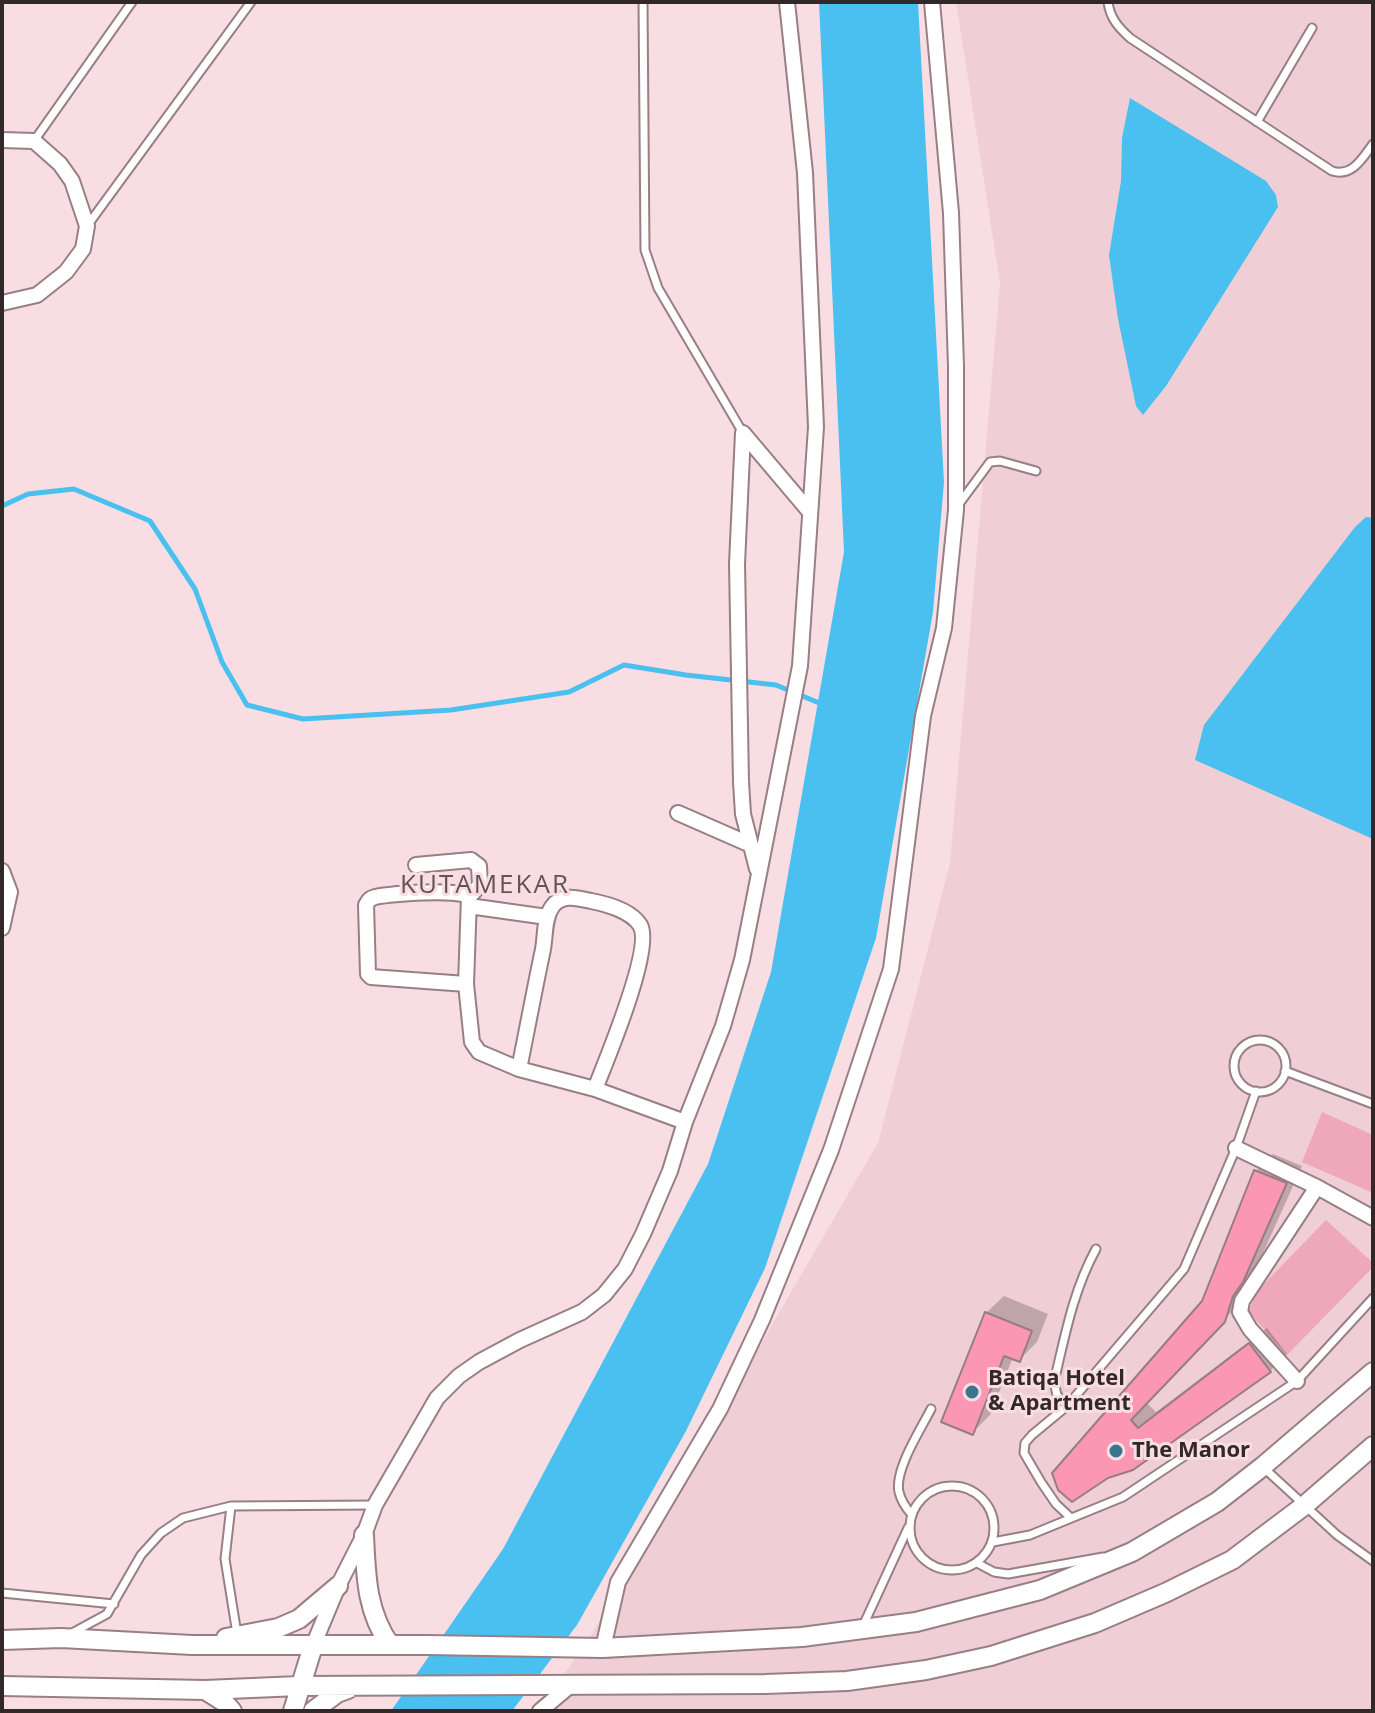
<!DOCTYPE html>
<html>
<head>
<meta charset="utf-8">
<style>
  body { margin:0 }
  #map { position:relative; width:1375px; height:1713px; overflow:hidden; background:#f8dde3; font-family:"Open Sans",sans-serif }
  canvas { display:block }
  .frame { position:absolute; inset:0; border:4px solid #32282a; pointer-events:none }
</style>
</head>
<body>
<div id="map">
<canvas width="1375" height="1713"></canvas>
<div class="frame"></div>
</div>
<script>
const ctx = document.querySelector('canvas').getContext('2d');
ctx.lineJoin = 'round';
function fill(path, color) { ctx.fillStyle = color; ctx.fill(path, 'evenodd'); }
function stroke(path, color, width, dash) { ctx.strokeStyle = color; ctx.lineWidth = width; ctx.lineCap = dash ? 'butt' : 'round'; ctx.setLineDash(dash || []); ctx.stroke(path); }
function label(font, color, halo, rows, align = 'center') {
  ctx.font = font + ' "Open Sans",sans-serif'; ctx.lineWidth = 6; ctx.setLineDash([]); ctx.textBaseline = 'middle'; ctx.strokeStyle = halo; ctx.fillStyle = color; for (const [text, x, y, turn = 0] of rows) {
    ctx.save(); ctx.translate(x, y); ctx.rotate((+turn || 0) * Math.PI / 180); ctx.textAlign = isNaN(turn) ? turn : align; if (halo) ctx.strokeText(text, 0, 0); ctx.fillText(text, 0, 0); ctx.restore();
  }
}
const built = new Path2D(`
  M956,2h417v1709h-834l54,-79 285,-489 72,-280 50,-580z`);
const green = new Path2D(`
  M1322,1112l51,23v58l-71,-31z
  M1326,1220l47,43v4l-86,88 -39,-44 13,-24z`);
const water = new Path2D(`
  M819,2h99l26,480 -11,130 -57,326 -111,330 -79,163 -109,194 -65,86h-121l112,-162 205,-385 63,-192 73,-420z
  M1130,98l136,83 10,14 2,12 -112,179 -23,29 -7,-9 -18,-87 -9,-64 12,-74 1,-43z
  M1366,517l7,1v321l-178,-79 9,-35 151,-198z`);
const shadow = new Path2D(`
  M1273,1154l29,12 -61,136 -95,100 10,10 111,-84 20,26 -17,17 -198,128 132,-197 52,-131z
  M1004,1296l44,18 -11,28 -18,18 -6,-3 -23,58 -18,18 14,-120z`);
const stream = new Path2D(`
  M2,506l26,-12 46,-5 76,32 45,68 27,73 25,43 56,14 148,-9 118,-18 55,-27 62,10 90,10 48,20`);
const building = new Path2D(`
  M1254,1170l33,13 -44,99 -10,14 -8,26 -94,98 7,8 111,-85 22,29 -138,98 -25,8 -36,24 -14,-12 -6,-17 150,-172z
  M985,1312l47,19 -12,31 -16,-6 -31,79 -32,-13z`);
const lane = new Path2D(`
  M643,2l2,248 13,38 85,145
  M1108,2c2,16 10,25 22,36l202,133c20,6 30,-12 41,-27
  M1257,122l55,-94
  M34,141l98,-139
  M87,226l164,-224
  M959,504l31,-42 10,-1 36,10
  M1234 1066a26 26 0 1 1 52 0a26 26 0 1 1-52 0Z
  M1285,1071l88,33
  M1067,1406l-10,-11 -3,-13c11,-46 19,-91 42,-133
  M1264,1468l73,67 36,26
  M910 1528a42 42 0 1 1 84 0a42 42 0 1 1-84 0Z
  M231,1506l-6,53 12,75
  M912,1515c-6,-7 -11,-14 -13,-23 -5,-22 22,-63 32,-83
  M1071,1518l-15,-14 -15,-22 -17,-29 1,-10 7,-8 35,-29 117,-137 52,-121 20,-57
  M993,1542l37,-7 93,-38 174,-116 76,-83
  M977,1563l17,9 14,2 95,-17
  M2,1593l112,11
  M862,1628l46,-100
  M72,1633l35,-19 34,-59 20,-22 22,-15 48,-12 144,-1`);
const street = new Path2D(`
  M2,140l32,1 26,23 12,17 15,45 -4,23 -17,23 -29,23 -35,8
  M743,433l-6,131 4,218 2,32 14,55
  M743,433l66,78
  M678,813l73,32
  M416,865l55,-5 8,6 1,19 -11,12 -3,87 6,58 7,10 40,17 76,20 90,33
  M2,871l8,21 -8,36
  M469,906l78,11
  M466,984l-95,-7 -3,-3 -2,-69c3,-5 3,-6 9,-8 15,-3 84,-9 94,0
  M519,1069c8,-39 15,-77 23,-115 4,-15 1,-34 10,-47 9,-14 26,-9 39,-6 16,3 40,10 49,24 14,22 -34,136 -45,164
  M1236,1148l81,39 56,31
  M1297,1381l-47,-52 -10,-17 2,-11 75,-114
  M313,1646l25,-60 26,-51 11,-30 62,-107 22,-22 20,-14 41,-22 62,-28 22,-17 21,-26 18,-35 27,-63 15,-49 38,-96 19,-66 58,-294 16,-239 -11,-254 -18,-171
  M603,1648l15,-66 102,-173 42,-89 69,-170 60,-181 32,-253 21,-88 12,-118v-144l-5,-153 -19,-211
  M540,1711l32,-27`);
const secondary = new Path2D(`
  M364,1535c2,40 2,76 26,110
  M226,1638l52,-10 21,-9 39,-33
  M2,1640l59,-2 131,7h235l176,3 199,-11 114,-15 124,-32 92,-38 85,-50 45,-35 111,-95
  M2,1686l203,4 94,-4 466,-2 82,-3 79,-11 65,-14 104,-33 70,-30 67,-33 73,-55 68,-59
  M205,1690l19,12 8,9
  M293,1711l20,-65
  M313,1711l24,-18 11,-4`);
const markers = [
  [972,1392,8,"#3a748d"],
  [1116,1451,8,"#3a748d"]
];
const poiNames = [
  ["Batiqa Hotel",988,1379],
  ["& Apartment",988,1404],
  ["The Manor",1132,1451]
];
const quarterNames = [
  ["KUTAMEKAR",485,886]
];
fill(built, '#f0ced6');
fill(green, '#efa7ba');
fill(water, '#49c0ef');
fill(shadow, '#0003');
stroke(stream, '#49c0ef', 5);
fill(building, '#fb97b3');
stroke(building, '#957d83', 2);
stroke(lane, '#977f85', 11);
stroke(street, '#977f85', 18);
stroke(secondary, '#977f85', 22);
stroke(lane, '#fff', 7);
stroke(street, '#fff', 14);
stroke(secondary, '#fff', 18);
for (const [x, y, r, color] of markers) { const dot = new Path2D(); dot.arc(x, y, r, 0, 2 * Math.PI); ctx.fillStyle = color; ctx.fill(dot); stroke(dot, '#f8dde3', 3); }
label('bold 22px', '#32282a', '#f8dde3', poiNames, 'left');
ctx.letterSpacing = '2px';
label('26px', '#675156', '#f8dde3', quarterNames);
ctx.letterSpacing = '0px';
</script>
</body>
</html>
